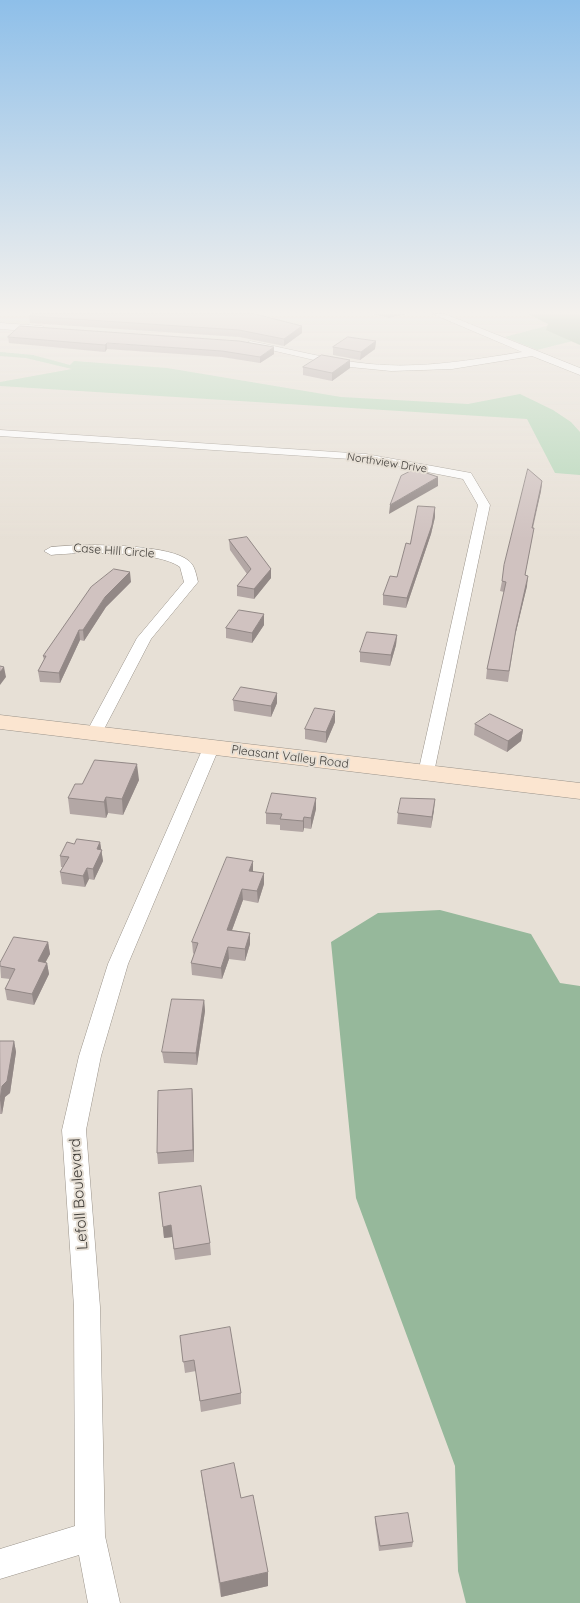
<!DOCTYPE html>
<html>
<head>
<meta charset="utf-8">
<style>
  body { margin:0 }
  canvas { display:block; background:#e7e0d6 }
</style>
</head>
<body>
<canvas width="580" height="1603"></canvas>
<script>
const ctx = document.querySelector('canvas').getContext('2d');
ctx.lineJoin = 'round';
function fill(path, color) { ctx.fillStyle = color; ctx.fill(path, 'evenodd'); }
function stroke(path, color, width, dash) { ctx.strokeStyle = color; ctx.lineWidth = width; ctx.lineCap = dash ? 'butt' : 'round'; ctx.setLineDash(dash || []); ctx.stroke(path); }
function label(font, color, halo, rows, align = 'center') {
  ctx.font = font + ' Quicksand,sans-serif'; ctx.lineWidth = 4; ctx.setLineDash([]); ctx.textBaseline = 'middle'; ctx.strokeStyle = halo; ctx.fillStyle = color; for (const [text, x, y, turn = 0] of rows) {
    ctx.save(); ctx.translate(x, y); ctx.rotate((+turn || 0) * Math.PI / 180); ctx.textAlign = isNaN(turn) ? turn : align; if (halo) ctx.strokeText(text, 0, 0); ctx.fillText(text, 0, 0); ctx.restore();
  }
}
const green = new Path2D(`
  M580,314v25l-43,11 -32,-13 49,-13z
  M0,352l33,3 37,10 4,-4 93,7 174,29 127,7 52,-10 33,16 18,12 9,10v43l-25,-2 -28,-54 -527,-33v-4l72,-13 -46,-11 -26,-2z`);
const forest = new Path2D(`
  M528,314h52v31l-34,-15 2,-6z
  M440,910l91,24 29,49 20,3v617h-114l-8,-32 -3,-105 -99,-268 -25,-256 47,-29z`);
const street = new Path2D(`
  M433,314h12l135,54v7l-48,-19 -80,13 -61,2 -51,-5 -95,-22 5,-3c40,8 80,19 120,23 51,5 102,-4 152,-12z
  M0,323l42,3 5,3 -5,3 -42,-3z
  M0,430l366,24 105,19 19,32 -57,272h-12l-3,-4 60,-268 -15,-26 -97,-19 -366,-24z
  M78,545c24,0 93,0 111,16 6,5 7,13 9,21l-47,57 -49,94 -8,5 -8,-5 51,-95 47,-56 -4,-15c-23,-17 -100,-15 -129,-12l-7,-4 7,-4z
  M211,743l6,1 2,4 -91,216 -27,92 -15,74 14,177 5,229 15,67h-32l-9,-48 -79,24v-30l75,-23 -1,-219 -12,-177 17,-74 29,-92 95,-216 2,-4z`);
const secondary = new Path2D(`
  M0,715l580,68v16l-580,-70z`);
const wall = new Path2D(`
  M31,314h224l47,12v7l-18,13 -45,-9 -209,-14 -1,-7 3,-2z
  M373,314h33l-18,4z
  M8,337l266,17 -14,9 -38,-6 -115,-8 -2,3 -96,-9z
  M376,341l-1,8 -15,11 -27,-5v-8z
  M303,367l47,1 -18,13 -29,-6z
  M542,481l-1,10 -8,37 -1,10 -7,37 2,11 -13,54 -6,42 -22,-3 1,-10 17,-77 -4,-1 2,-10z
  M435,507v10l-4,17 -25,74 -23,-3v-10l14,-18 13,-33z
  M229,540l42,29v9l-17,21 -17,-3v-10l10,-12 -17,-24z
  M131,582l-25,25 -22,34 -4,-1 -20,43 -20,-1 -2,-11 6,-11 -1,-4z
  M264,625l-12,18 -26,-5v-10z
  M397,635l-1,10 -6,21 -30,-4v-10z
  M233,700l44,3 -6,14 -37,-6z
  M335,722l-9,21 -21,-4v-10z
  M475,724l48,6 -2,11 -14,11 -33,-17z
  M139,780l-16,35 -15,-2 -2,5 -36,-4 -2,-16 14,-14z
  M316,798v11l-5,20 -7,-1 -1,4 -23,-2v-5l-14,-1v-11z
  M434,810l-3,18 -34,-4 1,-11z
  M100,842l3,19 -9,19 -5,-1 -4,8 -23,-3 -2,-12 3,-5h-2l-1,-11 14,-12z
  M253,872l11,1v11l-6,19 -15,-3 -11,30 18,3v11l-5,17 -16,-2 -7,20 -30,-4 -1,-12 3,-9 -1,-1 -1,-11z
  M48,942l2,12 -5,8 2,1 2,11 -15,31 -27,-5 -2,-11 5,-10 -9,-1 -1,-15z
  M204,1000l1,11 -8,54 -33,-2 -2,-11z
  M0,1041h14l2,11 -6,41 -5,4 -3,17h-2z
  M192,1089l2,73 -36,2 -1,-11z
  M159,1193l51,50 1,12 -36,5 -3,-23 -8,1z
  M180,1336l61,57v11l-40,8 -5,-41 -11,2z
  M201,1471l40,27 27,88 -47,11 -18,-111z
  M375,1517l38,25 -1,5 -33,4 -4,-29z`);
const shadedWall = new Path2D(`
  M388,314h18l-18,4z
  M302,326v7l-18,13v-7z
  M376,341l-1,8 -15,11 1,-8z
  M107,343v6l-2,3v-7z
  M274,347v7l-14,9v-6z
  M350,360v8l-18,13v-8z
  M438,477v9l-49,28 1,-9z
  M542,481l-1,10 -11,46 2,-9z
  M435,507v10l-4,17 -25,74 1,-10z
  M271,569v9l-17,21v-10z
  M130,572l1,10 -25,25 -22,34 -1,-11 22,-33z
  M528,576l-1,10 -13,54 -6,42 8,-53z
  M264,614v11l-12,18v-10z
  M79,630l1,10 -20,43 -1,-10z
  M397,635l-1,10 -6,21 1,-11z
  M4,667l2,10 -6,8v-13z
  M277,693v10l-6,14v-11z
  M335,711v11l-9,21v-11z
  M523,730l-2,11 -14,11 1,-11z
  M137,764l2,16 -16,35 -1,-16z
  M106,797l2,16 -2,5 -2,-16z
  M316,798v11l-5,20v-11z
  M435,799l-1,11 -3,18 1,-11z
  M304,817v11l-1,4v-11z
  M100,842l3,19 -9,19 -1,-11 4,-20z
  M253,861v11l-4,-1z
  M87,868l2,11 -4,8 -2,-11z
  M264,873v11l-6,19 -1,-12z
  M242,889l1,11 -15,41 -1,-11z
  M250,933v11l-5,17v-12z
  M48,942l2,12 -10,19 -2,-12z
  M228,947l1,12 -7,20 -1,-11z
  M47,963l2,11 -15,31 -2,-11z
  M204,1000l1,11 -8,54 -1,-12z
  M14,1041l2,11 -6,41 -5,4 -3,17 -2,-14 2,-14z
  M192,1089l1,12 1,61 -1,-12z
  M171,1225l1,12 -8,1 -1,-11z
  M268,1572v14l-47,11 -1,-14z`);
const building = new Path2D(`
  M32,314h223l47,12 -18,13 -45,-9 -210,-14z
  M20,326l219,15 35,6 -14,10 -38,-6 -115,-8 -2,2 -97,-8z
  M348,337l28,4 -15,11 -28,-5z
  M322,355l28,5 -18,13 -29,-6z
  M415,469l23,8 -48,28 11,-29z
  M528,469l14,12 -10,47h2l-9,47 3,1 -12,53 -7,42 -22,-2 19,-87 -4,-1 2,-16z
  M418,506l17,1 -3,18 -25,73 -24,-3 7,-19 7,1 9,-34 4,1z
  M247,537l24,32 -17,20 -17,-3 14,-17 -22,-29z
  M114,569l16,3 -25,25 -22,33h-4l-20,43 -21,-2 8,-15h-3l48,-69z
  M239,610l25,4 -12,19 -26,-5z
  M367,632l30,3 -6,20 -31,-3z
  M0,666l4,1 -4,5z
  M241,687l36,6 -6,13 -38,-6z
  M315,708l20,3 -9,21 -21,-3z
  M490,714l33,16 -15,11 -33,-17z
  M95,760l42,4 -15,35 -16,-2 -2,5 -36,-4 7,-14h7z
  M272,793l44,5 -5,20 -7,-1 -1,4 -23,-2 2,-5 -16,-1z
  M401,798l34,1 -3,18 -34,-4z
  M77,839l23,3 -3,7 5,1 -9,19 -6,-1 -4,8 -23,-4 9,-15 -9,-1 7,-14 7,2z
  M227,857l26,4 -4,10 15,2 -7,18 -15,-2 -15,41 23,3 -5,16 -17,-2 -7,21 -30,-5 7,-20 -6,-1z
  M14,937l34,5 -10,19 9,2 -15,31 -27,-5 10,-20 -15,-3v-3z
  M172,999l32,1 -8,53 -34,-1z
  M0,1041h14l-7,40 -5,5 -2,14z
  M192,1089l1,61 -36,3 1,-62z
  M201,1186l9,57 -36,6 -3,-24 -8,2 -4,-34z
  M230,1327l11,66 -41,8 -6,-41 -11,2 -3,-26z
  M234,1463l7,35 12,-3 15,77 -48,11 -19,-112z
  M408,1513l5,29 -33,4 -5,-29z`);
const farStreetnames = [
  ["Northview Drive",387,463,9]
];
const streetNames = [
  ["Case Hill Circle",114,551,4],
  ["Pleasant Valley Road",290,757,7]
];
const nearStreetnames = [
  ["Lefoll Boulevard",79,1194,-94]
];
fill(green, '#b5d7b9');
fill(forest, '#96b89b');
stroke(street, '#9a938a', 1);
stroke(secondary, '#9a938a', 1);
fill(street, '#fff');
fill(secondary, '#fbe5d0');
fill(wall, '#b3a7a5');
fill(shadedWall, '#928886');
fill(building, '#d0c2c0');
stroke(building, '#928886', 1);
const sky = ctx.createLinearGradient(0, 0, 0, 539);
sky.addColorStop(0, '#8ebfe9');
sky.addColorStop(0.58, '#f4f1ed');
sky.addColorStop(1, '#f4f1ed00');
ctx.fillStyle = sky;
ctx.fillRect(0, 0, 580, 539);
label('11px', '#3f3c38', '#e7e0d6', farStreetnames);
label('12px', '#3f3c38', '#e7e0d6', streetNames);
label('15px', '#3f3c38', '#e7e0d6', nearStreetnames);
</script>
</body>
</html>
